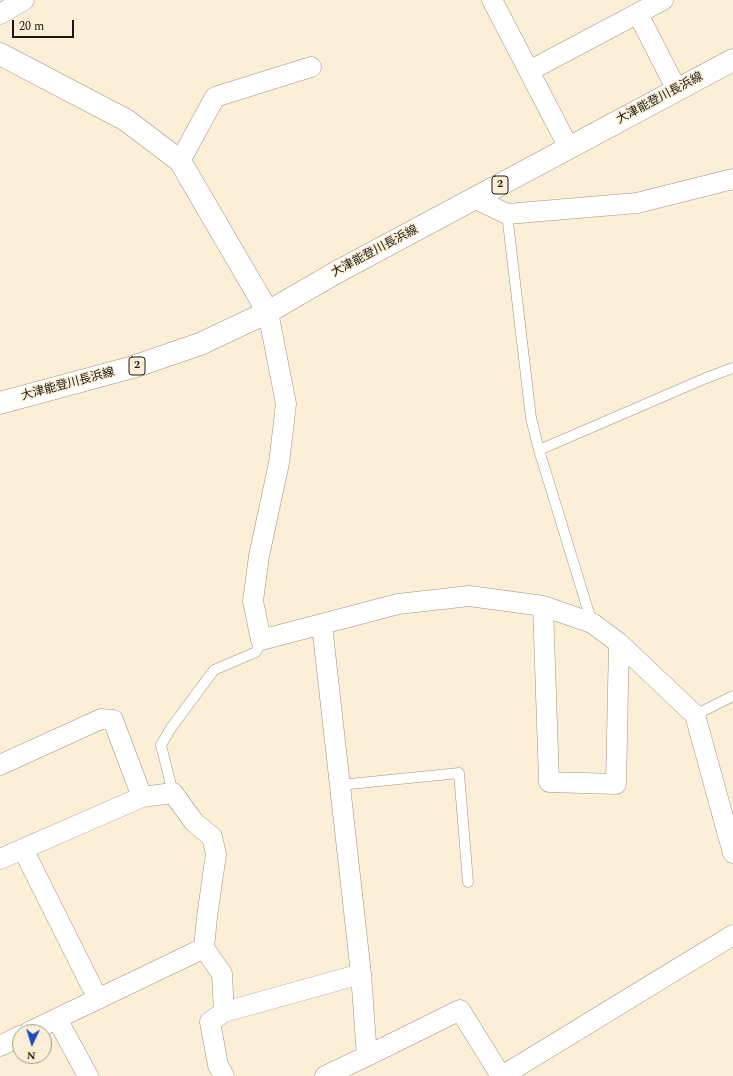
<!DOCTYPE html>
<html>
<head>
<meta charset="utf-8">
<style>
  body { margin:0 }
  #map { position:relative; width:733px; height:1076px; overflow:hidden; background:#fbefd8; font-family:Spectral,serif }
  canvas { display:block }
  .north { position:absolute; left:12px; top:1024px; width:40px; height:40px; box-sizing:border-box; background:#fbefd8; border:1px solid #a19887; border-radius:50%; rotate:184deg; font-size:11px; font-weight:700; line-height:16px; text-align:center; color:#1a160e }
  .north::after { content:''; display:block; margin:auto; width:14px; height:18px; background:#1a4bb8; clip-path:polygon(50% 0,100% 100%,50% 72%,0 100%) }
  .scale { position:absolute; left:12px; top:20px; width:62px; height:18px; box-sizing:border-box; border:2px solid #1a160e; border-top:0; padding-left:5px; font-size:12px; line-height:14px; white-space:nowrap; color:#1a160e; -webkit-text-stroke:3px #fbefd8; paint-order:stroke }
</style>
</head>
<body>
<div id="map">
<canvas width="733" height="1076"></canvas>
<div class="north">N</div>
<div class="scale">20 m</div>
</div>
<script>
const ctx = document.querySelector('canvas').getContext('2d');
ctx.lineJoin = 'round';
function stroke(path, color, width, dash) { ctx.strokeStyle = color; ctx.lineWidth = width; ctx.lineCap = dash ? 'butt' : 'round'; ctx.setLineDash(dash || []); ctx.stroke(path); }
function label(font, color, halo, rows, align = 'center') {
  ctx.font = font + ' Spectral,"Noto Sans JP",serif'; ctx.lineWidth = 3; ctx.setLineDash([]); ctx.textBaseline = 'middle'; ctx.strokeStyle = halo; ctx.fillStyle = color; for (const [text, x, y, turn = 0] of rows) {
    ctx.save(); ctx.translate(x, y); ctx.rotate((+turn || 0) * Math.PI / 180); ctx.textAlign = isNaN(turn) ? turn : align; if (halo) ctx.strokeText(text, 0, 0); ctx.fillText(text, 0, 0); ctx.restore();
  }
}
const service = new Path2D(`
  M507,214l24,204 8,32 53,173
  M539,450l167,-72 27,-10
  M695,715l38,-19
  M340,785l119,-12 9,109
  M173,793l-12,-48 10,-17 43,-58 42,-18 5,-12`);
const minor = new Path2D(`
  M492,0l77,148
  M0,14l24,-14
  M638,14l39,76
  M529,71l134,-71
  M180,161l35,-64 96,-30
  M474,198l33,16 130,-11 96,-24
  M268,312l18,92 -7,59 -20,93 -6,45 8,39 137,-36 71,-8 74,10 49,17 27,20 76,72 38,138
  M543,606l6,176 67,2 3,-141
  M322,625l39,349 6,82 -42,20
  M0,765l101,-46 12,1 29,77
  M23,849l75,150
  M0,859l142,-62 31,-4 21,29 18,15 4,17 -9,63 -3,31 18,26 2,38 137,-38
  M57,1019l31,57
  M29,1032l175,-84
  M0,1046l20,-10
  M367,1056l93,-46 41,66
  M224,1076l-6,-11 -8,-43 14,-10
  M502,1076l231,-141`);
const tertiary = new Path2D(`
  M0,54l126,66 54,41 88,151`);
const primary = new Path2D(`
  M0,403l133,-36 67,-23 68,-32 69,-40 396,-212`);
const shields = [
  [500,185,16],
  [137,366,16]
];
const shieldNames = [
  ["2",500,185],
  ["2",137,366]
];
const streetNames = [
  ["大津能登川長浜線",660,99,-28],
  ["大津能登川長浜線",375,252,-28],
  ["大津能登川長浜線",68,385,-15]
];
stroke(service, '#9e937e', 11);
stroke(minor, '#9e937e', 21);
stroke(tertiary, '#9e937e', 23);
stroke(primary, '#9e937e', 23);
stroke(service, '#fff', 10);
stroke(minor, '#fff', 20);
stroke(tertiary, '#fff', 22);
stroke(primary, '#fff', 22);
for (const [x, y, w] of shields) { const box = new Path2D(); box.roundRect(x - w / 2, y - 9, w, 18, 3); ctx.fillStyle = '#fbefd8'; ctx.fill(box); stroke(box, '#1a160e', 1); }
label('bold 11px', '#1a160e', null, shieldNames);
label('12px', '#1a160e', '#fbefd8', streetNames);
</script>
</body>
</html>
